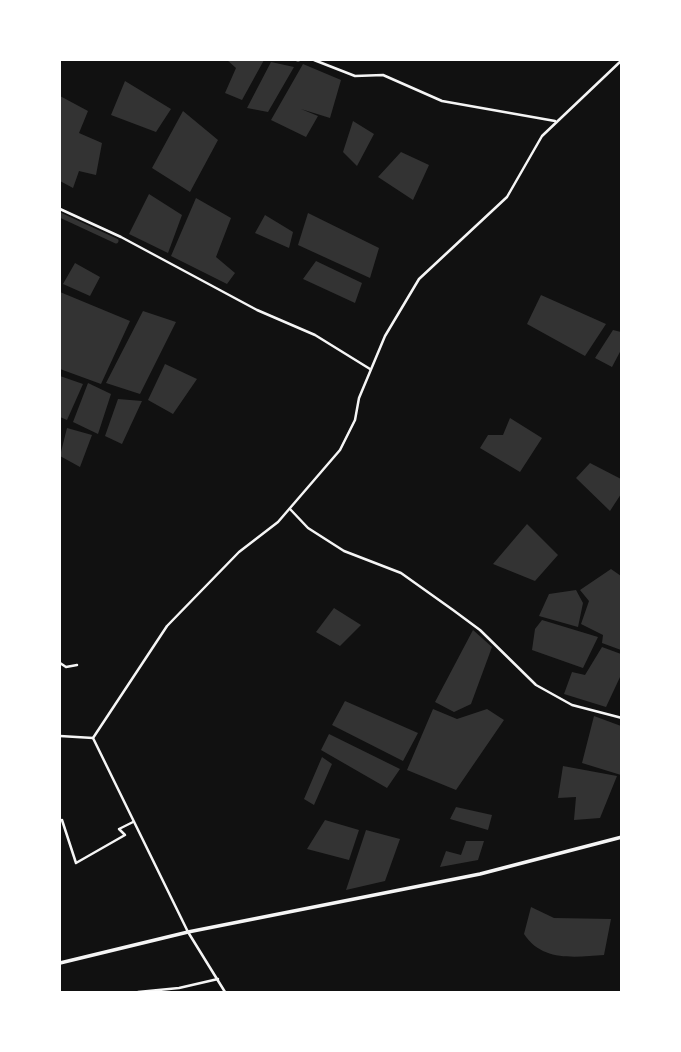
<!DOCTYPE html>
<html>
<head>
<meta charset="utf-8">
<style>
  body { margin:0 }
  #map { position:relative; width:681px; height:1052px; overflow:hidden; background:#111; font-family:"Exo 2",sans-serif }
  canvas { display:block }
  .frame { position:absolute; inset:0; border:61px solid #fff; pointer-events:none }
</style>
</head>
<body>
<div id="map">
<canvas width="681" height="1052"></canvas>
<div class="frame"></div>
</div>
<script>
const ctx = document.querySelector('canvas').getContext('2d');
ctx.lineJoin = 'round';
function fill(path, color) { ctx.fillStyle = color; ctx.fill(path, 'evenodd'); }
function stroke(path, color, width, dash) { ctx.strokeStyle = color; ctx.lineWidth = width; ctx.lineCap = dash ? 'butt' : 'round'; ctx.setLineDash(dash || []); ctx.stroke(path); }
const water = new Path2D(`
  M227,60h37l-22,40 -17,-7 11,-25z
  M271,62l23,5 -26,45 -21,-4z
  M303,64l38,16 -11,38 -29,-9 17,7 -12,21 -35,-17z
  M125,81l46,28 -15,23 -45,-17z
  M60,96l28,15 -9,22 23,10 -6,32 -17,-4 -6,17 -13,-7z
  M183,111l35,29 -28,52 -38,-24z
  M353,121l21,13 -17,32 -14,-14z
  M401,152l28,13 -16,35 -35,-23z
  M149,194l33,21 -14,38 -39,-19z
  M196,198l35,20 -15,39 19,16 -8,11 -56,-28z
  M308,213l71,35 -9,30 -72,-33z
  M265,215l28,17 -4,16 -34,-15z
  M316,261l46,22 -7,20 -52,-24z
  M75,263l25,14 -10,19 -27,-12z
  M60,292l70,29 -29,63 -41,-15z
  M541,295l65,29 -21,32 -58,-32z
  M143,311l33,11 -36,72 -34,-11z
  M613,330l8,2v18l-9,17 -17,-9z
  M165,364l32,15 -24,35 -25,-14z
  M60,376l23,8 -16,36 -7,-3z
  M88,383l23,11 -13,40 -25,-12z
  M118,399l24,2 -20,43 -17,-8z
  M510,418l32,20 -22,34 -40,-24 8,-13h15z
  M67,428l25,7 -12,32 -20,-11z
  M590,463l31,16v15l-11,17 -34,-33z
  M527,524l31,31 -23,26 -42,-17z
  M611,569l10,7v74l-19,-7 1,-8 -22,-11 8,-23 -9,-11z
  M576,590l7,13 -5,24 -39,-11 10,-22z
  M334,608l27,17 -21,21 -24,-14z
  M542,620l56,17 -15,31 -51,-18 3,-21z
  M473,630l19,17 -21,57 -17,8 -19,-10z
  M602,647l19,7v21l-15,32 -42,-13 8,-22 13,3z
  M345,701l73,32 -15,28 -71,-36z
  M433,709l24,10 30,-10 17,11 -48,70 -49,-20z
  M594,716l27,10v49l-39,-12z
  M329,734l71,35 -13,19 -66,-38z
  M322,757l10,7 -18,41 -10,-6z
  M563,766l54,10 -17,42 -26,2 2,-23 -18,1z
  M456,807l36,8 -4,15 -38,-11z
  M325,820l34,10 -10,30 -42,-11z
  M366,830l34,9 -15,42 -39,9z
  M466,841h18l-6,19 -38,7 6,-16 15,4z
  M531,907l23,11 57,1 -7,36c-29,2 -62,7 -80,-21z`);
const canal = new Path2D(`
  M60,215l56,26`);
const minor = new Path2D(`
  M297,60h2
  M314,60l41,16 28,-1 59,26 113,20
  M60,209l61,28 136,73 58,25 55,34
  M290,509l18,19 36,23 57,22 52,37 27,20 56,55 36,20 50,13
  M60,663l6,4 11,-2
  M60,736l33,2
  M62,820l14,43 49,-28 -6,-6 14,-7
  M138,992l41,-4 39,-9`);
const tertiary = new Path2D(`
  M225,992l-37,-60 -95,-194 74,-112 72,-74 39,-30 62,-72 15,-30 4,-22 26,-62 34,-57 88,-82 35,-61 80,-76`);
const trunk = new Path2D(`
  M60,963l128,-31 292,-58 142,-37`);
fill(water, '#333');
stroke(canal, '#333', 5);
stroke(minor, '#f5f5f5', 2.5);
stroke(tertiary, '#f5f5f5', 2.5);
stroke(trunk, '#f5f5f5', 3.5);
</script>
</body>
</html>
